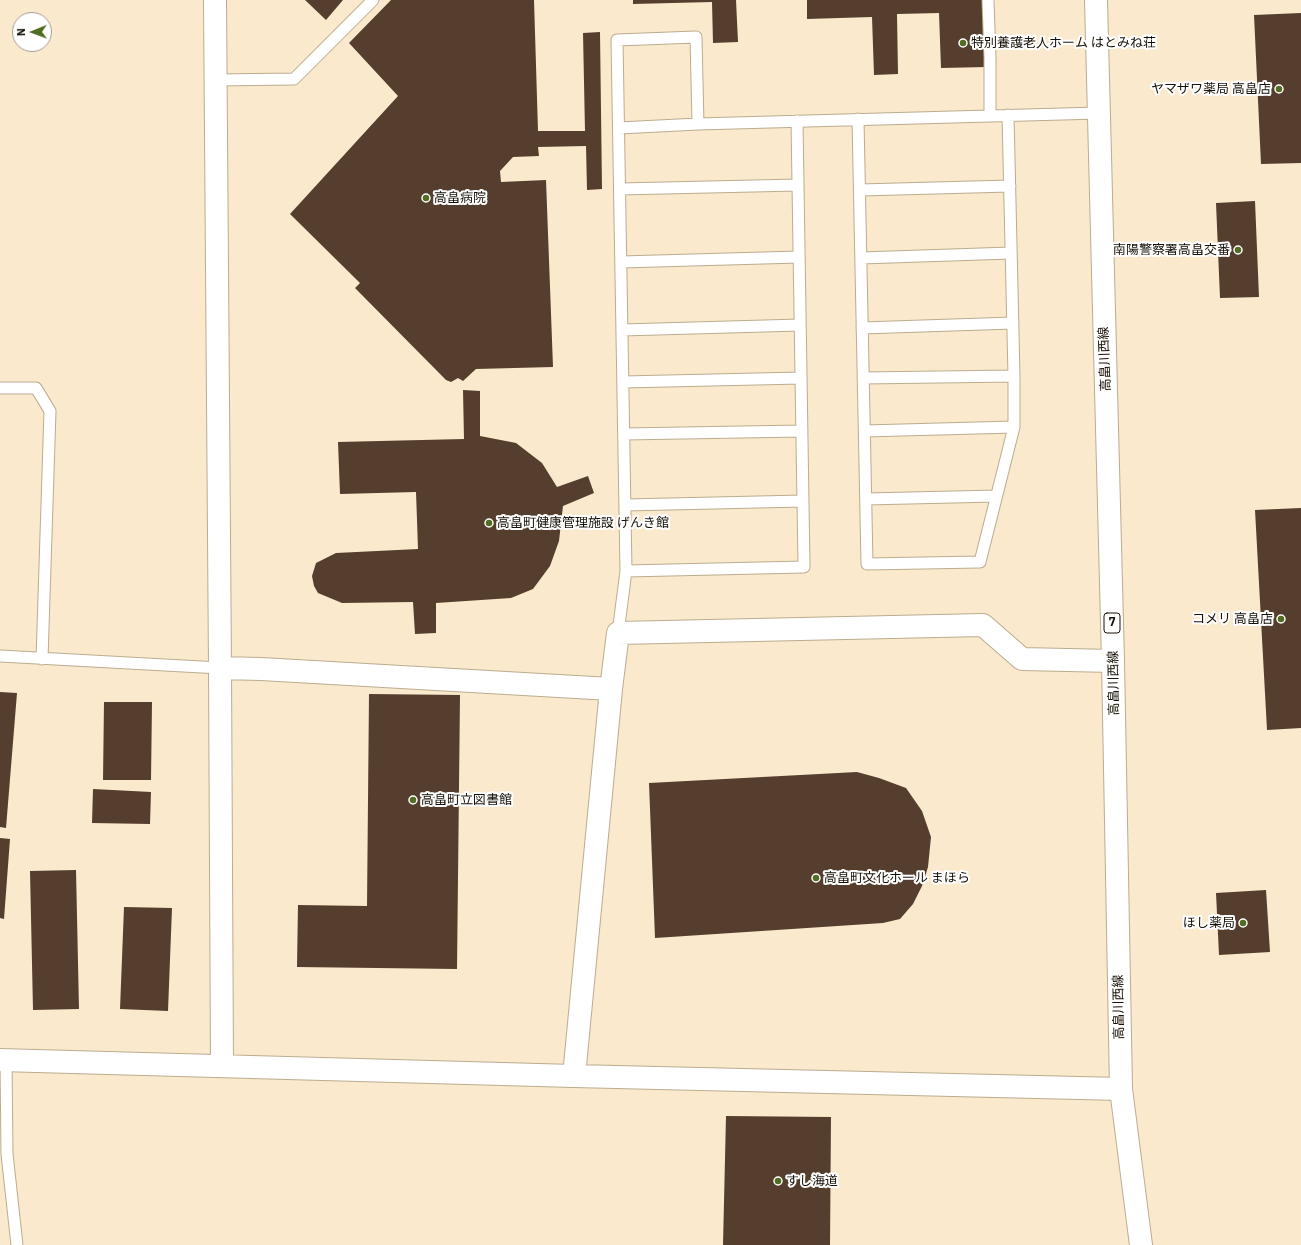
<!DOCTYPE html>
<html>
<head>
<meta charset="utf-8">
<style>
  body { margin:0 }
  #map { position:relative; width:1301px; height:1245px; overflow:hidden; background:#fae9cc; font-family:"IBM Plex Sans",sans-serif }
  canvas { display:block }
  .north { position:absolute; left:12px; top:12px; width:40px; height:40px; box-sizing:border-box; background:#fff; border:1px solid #a29f9b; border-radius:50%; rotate:269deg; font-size:11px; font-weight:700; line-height:16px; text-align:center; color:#161006 }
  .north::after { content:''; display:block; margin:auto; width:14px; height:18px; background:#516d21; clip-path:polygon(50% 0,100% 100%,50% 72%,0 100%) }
</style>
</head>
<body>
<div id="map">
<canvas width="1301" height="1245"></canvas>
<div class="north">N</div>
</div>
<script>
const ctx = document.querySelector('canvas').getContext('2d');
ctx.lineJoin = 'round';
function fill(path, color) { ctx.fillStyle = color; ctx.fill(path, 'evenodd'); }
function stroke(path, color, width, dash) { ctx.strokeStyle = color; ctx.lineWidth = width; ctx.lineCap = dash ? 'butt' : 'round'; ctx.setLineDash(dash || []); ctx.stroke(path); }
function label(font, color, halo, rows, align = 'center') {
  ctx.font = font + ' "IBM Plex Sans","Noto Sans JP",sans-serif'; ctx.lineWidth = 4; ctx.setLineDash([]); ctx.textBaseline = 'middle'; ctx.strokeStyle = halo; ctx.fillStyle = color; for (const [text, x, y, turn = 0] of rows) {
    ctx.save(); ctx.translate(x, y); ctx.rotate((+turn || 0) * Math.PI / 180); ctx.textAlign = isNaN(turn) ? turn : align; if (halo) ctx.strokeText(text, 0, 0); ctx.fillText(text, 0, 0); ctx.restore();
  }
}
const building = new Path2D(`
  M305,0h38l-17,20z
  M391,0h143l4,131h47l-2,-98 17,-1 2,157 -15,1 -1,-44 -48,1 1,9 -26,1 -13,14 1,11 45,-2 7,187 -77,2 -13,12 -5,-3 -7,4 -5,-2 -91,-92 5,-5 -70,-69 108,-118 -49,-53z
  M633,0h103l2,42 -25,1 -1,-41 -79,2z
  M807,0h178l2,67 -46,1 -2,-55 -42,1 1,60 -24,1 -2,-58 -65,2z
  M1301,13v150l-40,1 -7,-149z
  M1255,201l4,96 -39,1 -4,-95z
  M463,390l17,1v45l36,7 26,20 15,24 31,-11 6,17 -31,13 -4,35 -9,25 -17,23 -22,9 -75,5v30l-21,1 -2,-32 -71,1 -24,-10 -4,-7 -2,-10 4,-13 20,-10 82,-4 -2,-57 -76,2 -2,-52 126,-3z
  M1301,508v220l-34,2 -12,-220z
  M0,692l17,1 -11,135 -6,-1z
  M369,694l91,1 -3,274 -160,-2 1,-62 69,1z
  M104,702h48l-1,78h-48z
  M857,772l22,6 27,10 16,23 9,26 -3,30 -6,19 -9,18 -13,15 -17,4 -228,15 -6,-155z
  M93,789l58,3 -1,32 -58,-1z
  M0,838l10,1 -6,80 -4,-1z
  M76,870l3,139 -46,1 -3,-139z
  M1266,890l4,62 -51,3 -3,-62z
  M124,907l48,1 -4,103 -48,-2z
  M726,1116l105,1 -1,128h-107z`);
const service = new Path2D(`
  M988,0l2,58v58
  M216,80l78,-1 79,-79
  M858,119l9,445 113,-2 34,-135v-51l-6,-261
  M619,128l79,-4
  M620,189l178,-4
  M860,190l150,-4
  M861,258l150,-5
  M621,262l178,-5
  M862,328l151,-5
  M622,330l178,-5
  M863,378l151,-2
  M623,382l178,-4
  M0,388h36l14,23 -8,248
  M865,431l149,-4
  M624,434l178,-3
  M866,499l130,-3
  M625,505l178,-4
  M626,571l178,-4 -7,-446
  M618,633l8,-62 -9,-531 79,-3 2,87 401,-11
  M0,656l220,12
  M6,1060l1,94 10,91`);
const minor = new Path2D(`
  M215,0l5,668 2,398
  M220,668l41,1 350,20
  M0,1060l574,16 547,13
  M574,1076l37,-387 7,-56 365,-8 39,34 91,2`);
const primary = new Path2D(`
  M1096,0l17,661 8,428 20,156`);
const markers = [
  [963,43,4,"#516d21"],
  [1279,89,4,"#516d21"],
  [426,198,4,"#516d21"],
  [1238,250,4,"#516d21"],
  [489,523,4,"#516d21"],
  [1281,619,4,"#516d21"],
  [413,800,4,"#516d21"],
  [816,878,4,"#516d21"],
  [1243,923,4,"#516d21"],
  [778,1181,4,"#516d21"]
];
const shields = [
  [1112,623,16]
];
const shieldNames = [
  ["7",1112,623]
];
const poiNames = [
  ["特別養護老人ホーム はとみね荘",971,43],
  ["ヤマザワ薬局 高畠店",1271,89,"right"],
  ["高畠病院",434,198],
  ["南陽警察署高畠交番",1230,250,"right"],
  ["高畠町健康管理施設 げんき館",497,523],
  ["コメリ 高畠店",1273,619,"right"],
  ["高畠町立図書館",421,800],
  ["高畠町文化ホール まほら",824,878],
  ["ほし薬局",1235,923,"right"],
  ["すし海道",786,1181]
];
const streetNames = [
  ["高畠川西線",1105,359,-92],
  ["高畠川西線",1114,683,-91],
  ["高畠川西線",1119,1007,-91]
];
fill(building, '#553e2d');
stroke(service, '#bcac90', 13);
stroke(minor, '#bcac90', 24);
stroke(primary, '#bcac90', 24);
stroke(service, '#fff', 11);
stroke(minor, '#fff', 22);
stroke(primary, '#fff', 22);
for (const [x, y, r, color] of markers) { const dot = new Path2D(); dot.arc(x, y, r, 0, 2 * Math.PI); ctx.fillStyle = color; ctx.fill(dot); stroke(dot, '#fff', 1.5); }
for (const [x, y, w] of shields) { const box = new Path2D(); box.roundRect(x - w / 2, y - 10, w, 20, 3); ctx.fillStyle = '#fff'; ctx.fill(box); stroke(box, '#161006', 1); }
label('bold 12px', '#161006', null, shieldNames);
label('13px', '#161006', '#fff', poiNames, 'left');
label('13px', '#161006', '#fff', streetNames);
</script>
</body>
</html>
